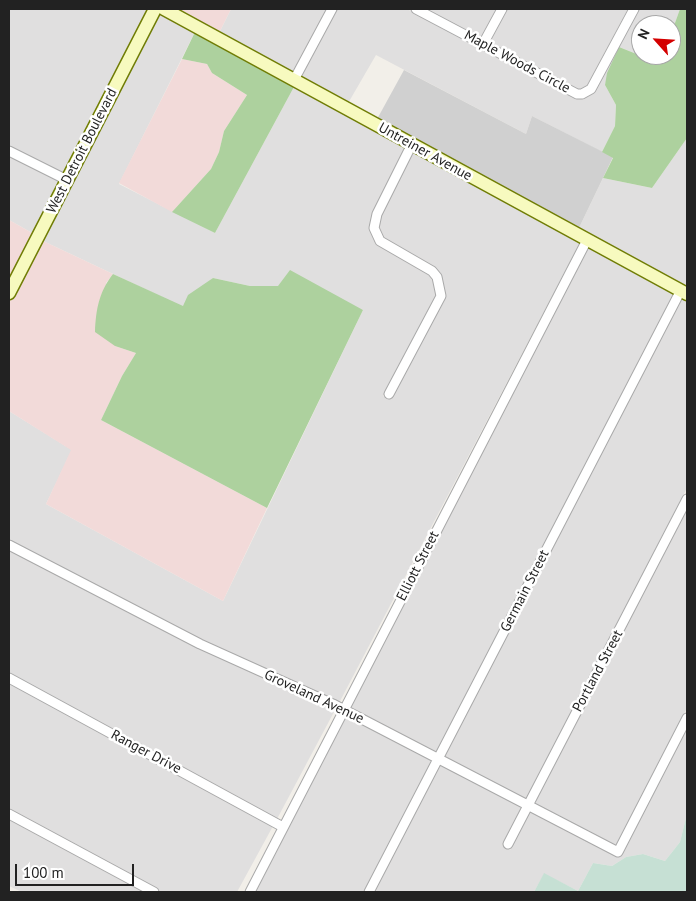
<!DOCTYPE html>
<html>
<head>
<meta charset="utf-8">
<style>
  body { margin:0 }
  #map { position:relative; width:696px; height:901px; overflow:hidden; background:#f2efe9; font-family:"PT Sans",sans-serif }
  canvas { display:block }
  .frame { position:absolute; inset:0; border:10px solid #222; pointer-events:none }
  .north { position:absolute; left:631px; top:15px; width:50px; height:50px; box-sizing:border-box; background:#fff; border:1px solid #a7a7a7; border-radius:50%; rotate:296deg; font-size:14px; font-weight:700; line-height:20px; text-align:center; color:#222 }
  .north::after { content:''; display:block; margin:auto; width:18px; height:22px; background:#d40000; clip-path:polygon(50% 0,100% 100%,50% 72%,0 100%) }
  .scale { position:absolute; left:15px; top:864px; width:119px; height:22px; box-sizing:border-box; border:2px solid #222; border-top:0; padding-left:6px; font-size:15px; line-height:18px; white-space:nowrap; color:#222; -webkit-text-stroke:4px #fff; paint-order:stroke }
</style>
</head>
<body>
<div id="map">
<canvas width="696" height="901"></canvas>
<div class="frame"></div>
<div class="north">N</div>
<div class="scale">100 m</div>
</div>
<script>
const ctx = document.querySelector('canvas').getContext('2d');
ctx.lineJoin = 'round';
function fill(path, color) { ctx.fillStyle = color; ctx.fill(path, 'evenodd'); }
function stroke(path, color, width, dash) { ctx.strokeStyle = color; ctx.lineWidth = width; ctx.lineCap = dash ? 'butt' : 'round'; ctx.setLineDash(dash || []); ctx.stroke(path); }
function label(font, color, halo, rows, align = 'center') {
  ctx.font = font + ' "PT Sans",sans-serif'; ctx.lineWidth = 5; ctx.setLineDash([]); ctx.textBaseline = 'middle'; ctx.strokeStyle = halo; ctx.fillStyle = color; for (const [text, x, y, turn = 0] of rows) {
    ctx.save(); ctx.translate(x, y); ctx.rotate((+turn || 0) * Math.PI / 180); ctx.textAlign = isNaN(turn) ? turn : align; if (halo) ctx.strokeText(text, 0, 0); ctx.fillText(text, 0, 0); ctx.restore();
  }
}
const residential = new Path2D(`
  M9,9h141l-86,166 -55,-29z
  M231,9h96l-35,66 -74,-40z
  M337,9h70l170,89 12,-2 6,-5 44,-82h41l-9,25v-9h-30v30h21l-3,8 -40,-16 -14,38 11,20 -1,21 -13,26 -70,-36 -6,18 -150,-79 -29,50 -47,-26z
  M424,9h73l-16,30z
  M507,9h121l-41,77 -6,4h-4l-88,-47z
  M160,10l35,22 -76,152 96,49 80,-148 111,61 -33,66 -3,18 8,15 51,29 4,4 3,17 -53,101 8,3 54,-103 -4,-20 -58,-37 -4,-11 2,-12 33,-66 167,91 -242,462 -137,-62 -193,-101v-129l63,39 -26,54 177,97 140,-291 -85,-24h-28l-37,-8 -30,29 -142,-67z
  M687,138v151l-109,-59 25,-52 49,10z
  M9,155l52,27 -27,52 -25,-14z
  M589,245l86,47 -239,461 -86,-44z
  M683,296l4,2v190l-161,312 -82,-43z
  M687,509v199l-71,138 -82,-42z
  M9,549l190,99 136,62 -58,109 -268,-145z
  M9,683l264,143 -36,66h-75l-153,-83z
  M346,716l86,44 -68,132h-109z
  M687,728v86l-7,28 -15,19 -22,-7 -17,3 -14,9 -19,-3 -15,28 -34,-17 -10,18h-160l66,-127 82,42 -20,38 8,5 20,-39 90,46z
  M9,819l136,73h-123l-13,-6z`);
const commercial = new Path2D(`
  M170,9h61l-13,26z
  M182,59l25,5 5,9 35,22 -23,36 -5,21 -8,17 -39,43 -53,-29z
  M9,220l25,14 -25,49z
  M41,240l72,34 -7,9 9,63 21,7 -14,23 -21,44 166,88 -44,93 -177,-97 25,-54 -62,-39v-108z`);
const religious = new Path2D(`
  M404,70l122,64 6,-18 81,41 -35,73 -202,-109z`);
const forest = new Path2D(`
  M680,9h7v129l-35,50 -49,-10 10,-20 -11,-6 13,-26 1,-21 -11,-20 2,-12 12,-26 40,16 3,-8h9v-21z
  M195,32l100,53 -80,148 -43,-21 39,-43 8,-17 5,-21 23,-36 -35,-22 -5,-9 -25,-5z
  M290,270l73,40 -96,198 -166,-88 21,-44 14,-23 -21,-7 -20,-14c1,-23 4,-40 18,-58l70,32 5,-11 25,-17 37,8h28z`);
const wetland = new Path2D(`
  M687,814v78h-153l10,-19 34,18 15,-28 19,3 14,-9 17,-3 22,7 15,-19z`);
const street = new Path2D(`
  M416,9l161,85h5l9,-5 43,-80
  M483,44l19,-35
  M294,80l38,-71
  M9,151l58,29
  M389,394l52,-98 -4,-19 -5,-6 -52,-30 -6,-13 3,-14 35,-70
  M9,545l191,99 133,60 285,148 69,-134
  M9,678l274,149
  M9,814l145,78
  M508,844l179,-345
  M250,892l337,-652
  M369,892l312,-602`);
const secondary = new Path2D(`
  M164,9l523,285
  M9,293l146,-284`);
const streetNames = [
  ["Maple Woods Circle",517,62,28],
  ["West Detroit Boulevard",82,151,-63],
  ["Untreiner Avenue",425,152,29],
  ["Elliott Street",418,566,-63],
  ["Germain Street",525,591,-63],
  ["Portland Street",598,671,-62],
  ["Groveland Avenue",314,697,25],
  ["Ranger Drive",146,752,28]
];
fill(residential, '#e0dfdf');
fill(commercial, '#f2dad9');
fill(religious, '#d0d0d0');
fill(forest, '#add19e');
fill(wetland, '#c6e0d4');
stroke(street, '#a9a9a9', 11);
stroke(secondary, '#707d05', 15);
stroke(street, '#fff', 9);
stroke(secondary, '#f7fabf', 12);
label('14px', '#222', '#fff', streetNames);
</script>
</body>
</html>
